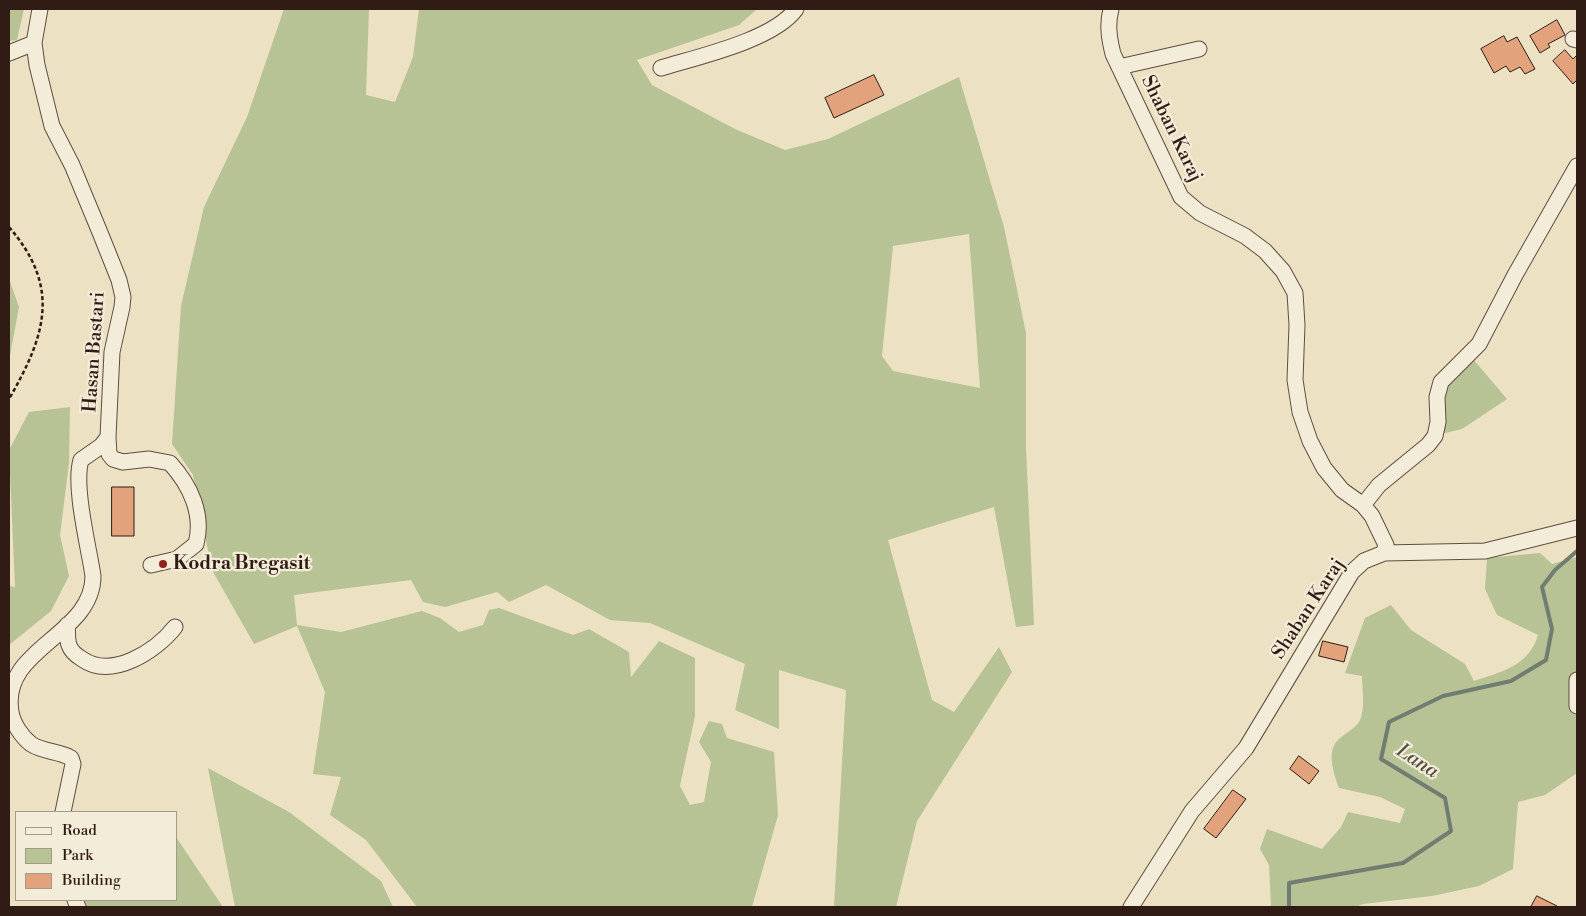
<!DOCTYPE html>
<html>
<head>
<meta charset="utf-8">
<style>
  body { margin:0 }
  #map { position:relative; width:1586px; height:916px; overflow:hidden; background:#ece1c3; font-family:"Libre Bodoni",serif }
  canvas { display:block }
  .frame { position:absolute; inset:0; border:10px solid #311c15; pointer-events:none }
  .legend { position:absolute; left:15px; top:811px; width:162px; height:90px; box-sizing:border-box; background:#f3ecd8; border:1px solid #a5998a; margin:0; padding:6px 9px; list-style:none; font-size:15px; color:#311c15 }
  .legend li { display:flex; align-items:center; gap:10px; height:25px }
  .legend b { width:25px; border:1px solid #a5998a }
</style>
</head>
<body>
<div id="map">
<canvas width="1586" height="916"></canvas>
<div class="frame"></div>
<ul class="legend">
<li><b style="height:6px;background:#f3ecd8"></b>Road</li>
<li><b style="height:14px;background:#b7c394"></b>Park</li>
<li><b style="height:14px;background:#e1a27c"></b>Building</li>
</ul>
</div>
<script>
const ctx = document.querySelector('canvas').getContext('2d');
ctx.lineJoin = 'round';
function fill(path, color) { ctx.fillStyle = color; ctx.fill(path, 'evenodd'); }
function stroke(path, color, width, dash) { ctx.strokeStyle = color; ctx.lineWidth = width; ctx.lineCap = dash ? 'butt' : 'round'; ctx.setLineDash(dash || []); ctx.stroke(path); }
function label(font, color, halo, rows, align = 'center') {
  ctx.font = font + ' "Libre Bodoni",serif'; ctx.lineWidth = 4.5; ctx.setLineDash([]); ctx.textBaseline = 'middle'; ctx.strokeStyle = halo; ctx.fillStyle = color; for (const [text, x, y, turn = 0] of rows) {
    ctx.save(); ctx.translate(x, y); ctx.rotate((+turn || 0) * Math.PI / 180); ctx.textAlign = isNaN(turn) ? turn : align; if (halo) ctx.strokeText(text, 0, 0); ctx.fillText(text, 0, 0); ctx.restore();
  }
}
const green = new Path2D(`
  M9,9h15l-7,31 -8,1z
  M284,9h85l-3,86 29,7 18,-45 6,-48h338l-18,16 -102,35 15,25 83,44 50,21 43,-11 131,-62 45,150 22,106v115l8,177 -18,2 -22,-120 -106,33 44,160 22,12 45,-65 13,25 -95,149 -21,86h-62l12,-217 -67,-20v59l-44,-19 10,-46 -95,-41 -40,-3 -64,-35 -37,17 -12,-10 -52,15 -22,-5 -12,-22 -117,15 3,30 44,7 81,-21 18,7 19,14 24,-7 6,-15 10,-2 74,27 16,-6 40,23 2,25 28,-36 36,17v58l-15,70 10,19 14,-3 7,-40 -12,-20 10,-21 13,3 5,14 47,14 4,63 -26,92h-335l-51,-67 -36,-25 11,-38 -28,-3 12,-82 -28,-66 -43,18 -42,-74 -19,-95 -21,-31 9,-138 23,-99 43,-90zM969,234l11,154 -87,-17 -11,-15 11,-110z
  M9,279l10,28 -10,54z
  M1473,359l34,40 -45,30 -21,5 2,-36 4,-14z
  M70,407l-1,56 -9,72 9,41 -18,35 -42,34v-59l6,1 -6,-137 20,-38z
  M1540,553l12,11 25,-7v216l-32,22 -27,7 -5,67 -34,17 -47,10 -69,8 -7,3h-85l-2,-42 -9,-16 7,-20 55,20 19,-22 7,-15 52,11 5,-14 -25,-12 -41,-9c-5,-13 -13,-37 -1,-48 6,-6 16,-11 21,-18 7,-11 3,-34 3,-46l-17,-3 20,-55 26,-13 20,25 54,34 9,17c27,-9 55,-15 64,-46l-41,-20 -12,-26 2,-31z
  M208,768l81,44 92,69 12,26h-158z
  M176,837l47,70h-140l-2,-7h95z`);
const stream = new Path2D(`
  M1289,907v-24l114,-20 48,-32 -6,-33 -64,-39 8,-37 54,-26 68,-15 35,-21 6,-31 -10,-42 13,-17 22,-19`);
const building = new Path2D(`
  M1557,20l8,15 -17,9 2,3 -10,6 -10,-17z
  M1504,36l3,6 10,-5 18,32 -10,5 -5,-7 -10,5 -4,-6 -12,7 -13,-24z
  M1565,50l8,9 4,-4v25l-4,4 -20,-23z
  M874,75l10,20 -50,23 -9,-20z
  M112,487h22v49h-22z
  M1323,641l25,6 -4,15 -25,-6z
  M1299,756l20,15 -10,13 -19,-15z
  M1233,790l13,9 -30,39 -12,-9z
  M1537,896l20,10 -1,1h-25z`);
const path = new Path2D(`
  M9,227c52,60 37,108 0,172`);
const minor = new Path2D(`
  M40,9l-6,34 3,22 15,61 20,39 29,70 18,45 4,17 -1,10 -10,45 -4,85 -7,9 -20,14c-8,26 8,88 12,116 0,60 -93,72 -82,136 2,12 11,25 20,32 12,8 28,7 40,14l2,6 -10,48
  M1111,9c-4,16 -2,29 2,45l68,143 19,16 45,23 20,15 18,20 12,22 2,32 -2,55 5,32 10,29 14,27 18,22 21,15 9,11 14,29 -2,8
  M1573,39l4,1
  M9,53l25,-10
  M1119,67l80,-18
  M661,68c36,-11 113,-28 135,-59
  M108,437l1,17 4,5 10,3 26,-3 21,4c20,22 34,51 26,81l-19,15 -26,6
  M1363,505l16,-20 49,-40 7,-9 3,-14 -1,-25 4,-15 38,-38 36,-69 62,-109
  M67,625c1,6 0,15 2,20 2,6 8,11 13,14 30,21 74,-8 93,-32
  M1577,680v26
  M75,900l3,7
  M1131,907l61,-96 54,-63 106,-176 12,-11 20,-8 101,-2 92,-23`);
const markers = [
  [163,564,5,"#8f2418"]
];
const streetNames = [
  ["Shaban Karaj",1171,129,64],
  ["Hasan Bastari",95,352,-86],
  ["Shaban Karaj",1309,609,-57]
];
const poiNames = [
  ["Kodra Bregasit",173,564]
];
const waterNames = [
  ["Lana",1417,762,33]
];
fill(green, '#b7c394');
stroke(stream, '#707d70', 4);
fill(building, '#e1a27c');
stroke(building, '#311c15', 1);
stroke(minor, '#604d40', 17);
stroke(path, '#311c15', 2.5, [4, 2.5]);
stroke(minor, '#f3ecd8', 15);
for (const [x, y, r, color] of markers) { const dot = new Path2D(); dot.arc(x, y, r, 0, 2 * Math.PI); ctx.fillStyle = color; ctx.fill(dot); stroke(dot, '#f3ecd8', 2); }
label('19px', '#311c15', '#f3ecd8', streetNames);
label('bold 19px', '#311c15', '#f3ecd8', poiNames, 'left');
label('italic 20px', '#504d43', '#f3ecd8', waterNames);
</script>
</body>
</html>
